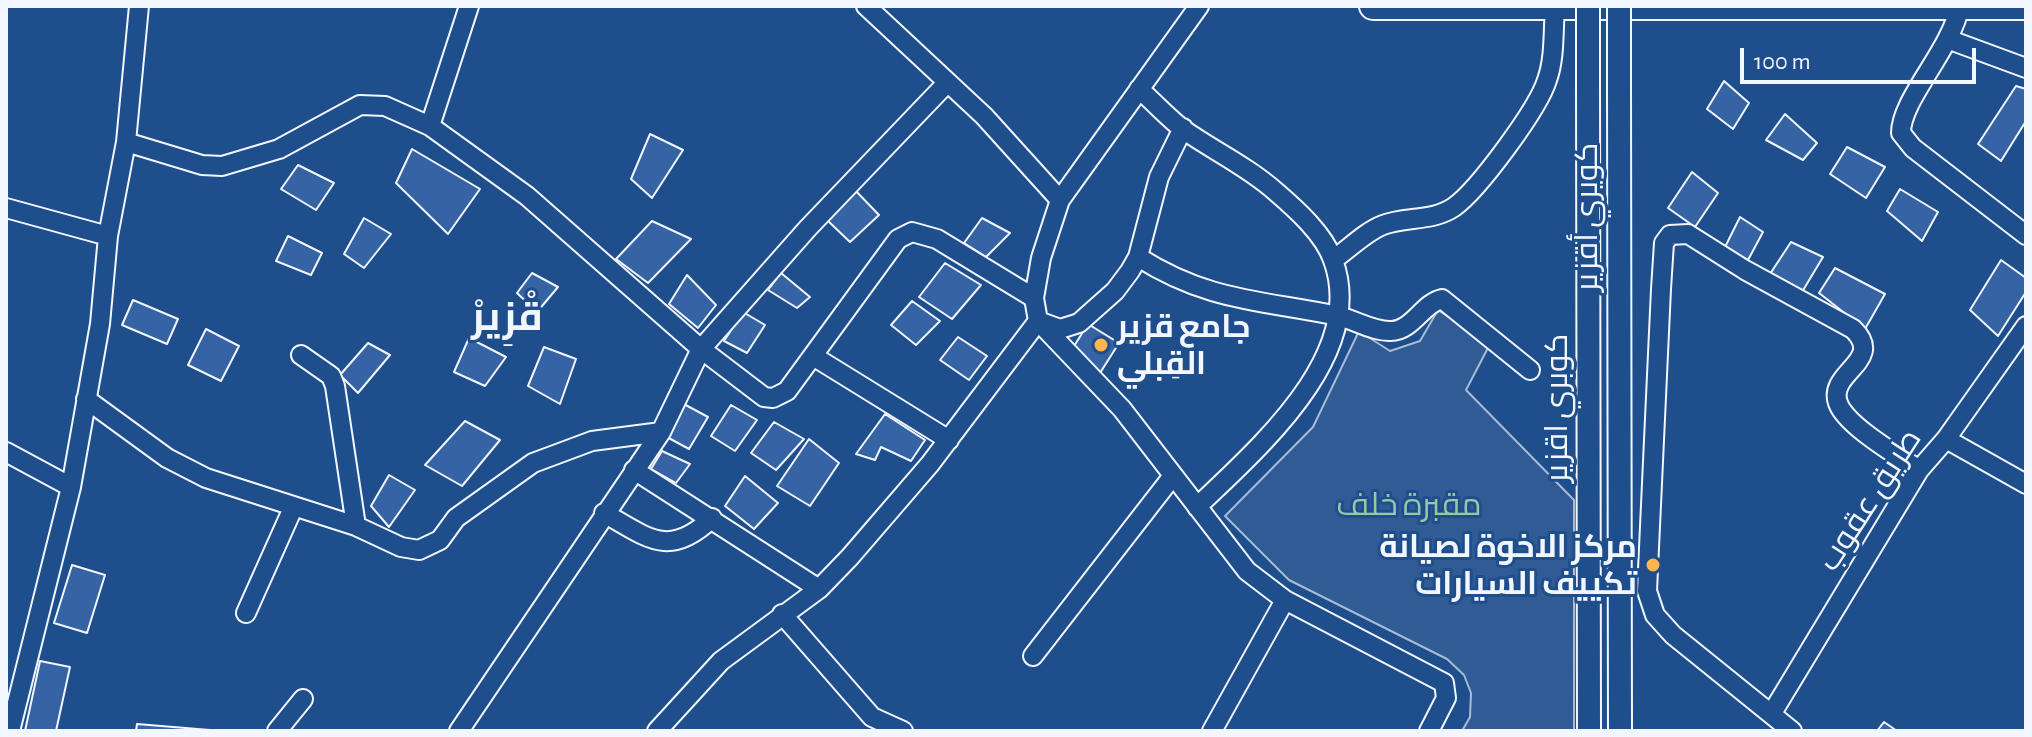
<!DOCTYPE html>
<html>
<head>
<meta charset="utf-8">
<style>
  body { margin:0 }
  #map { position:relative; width:2032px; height:737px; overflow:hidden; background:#1f4e8c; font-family:"Alegreya Sans",sans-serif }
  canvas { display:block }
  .frame { position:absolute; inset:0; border:8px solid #f2f6ff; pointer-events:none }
  .scale { position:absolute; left:1740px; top:48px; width:236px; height:36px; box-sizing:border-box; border:4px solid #f2f6ff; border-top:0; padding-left:10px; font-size:24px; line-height:28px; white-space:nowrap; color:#f2f6ff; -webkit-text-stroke:6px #1f4e8c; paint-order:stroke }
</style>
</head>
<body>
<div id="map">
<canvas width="2032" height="737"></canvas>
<div class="frame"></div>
<div class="scale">100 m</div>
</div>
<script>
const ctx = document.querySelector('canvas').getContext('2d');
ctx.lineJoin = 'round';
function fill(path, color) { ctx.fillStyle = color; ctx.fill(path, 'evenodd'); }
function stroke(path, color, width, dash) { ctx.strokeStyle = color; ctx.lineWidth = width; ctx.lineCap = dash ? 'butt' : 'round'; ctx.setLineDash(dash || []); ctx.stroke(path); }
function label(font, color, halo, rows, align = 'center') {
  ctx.font = font + ' "Alegreya Sans",Cairo,sans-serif'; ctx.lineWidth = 6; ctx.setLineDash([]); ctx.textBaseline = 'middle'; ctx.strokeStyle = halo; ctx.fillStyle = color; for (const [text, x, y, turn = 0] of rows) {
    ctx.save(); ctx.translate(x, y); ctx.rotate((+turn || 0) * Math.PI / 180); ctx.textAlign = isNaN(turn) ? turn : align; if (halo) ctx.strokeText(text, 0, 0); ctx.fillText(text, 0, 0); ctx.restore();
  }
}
const built = new Path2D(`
  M1438,310l52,34 -24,46 108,110v231h-112l8,-14 1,-24 -7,-18 -17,-16 -158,-79 -64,-64 88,-89 46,-96 31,20 30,-10z`);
const building = new Path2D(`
  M1724,81l25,22 -16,26 -26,-20z
  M2016,86l10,3v32l-25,40 -23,-17z
  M1785,114l32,29 -14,17 -37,-20z
  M650,134l33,16 -31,48 -21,-19z
  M1847,147l38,20 -19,31 -36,-24z
  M412,149l68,40 -32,45 -52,-51z
  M298,165l36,18 -18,27 -35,-21z
  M1692,172l26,21 -23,34 -27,-19z
  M853,188l26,27 -29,27 -23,-22z
  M1900,189l38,23 -16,29 -35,-30z
  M1740,217l23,15 -15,28 -23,-13z
  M364,218l27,16 -27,34 -20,-14z
  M982,218l28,15 -24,24 -22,-14z
  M652,221l39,18 -43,44 -32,-24z
  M288,236l34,17 -11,22 -35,-14z
  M1791,242l32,15 -21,35 -32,-18z
  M2001,260l25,18v14l-28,44 -28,-26z
  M945,263l36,22 -29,34 -33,-22z
  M1835,268l50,26 -20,35 -46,-36z
  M532,273l26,14 -21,25 -20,-19z
  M781,273l29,24 -13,11 -29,-18z
  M687,275l29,30 -18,23 -29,-24z
  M133,300l45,19 -11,25 -45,-19z
  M912,301l28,20 -24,24 -25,-20z
  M743,312l22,13 -18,28 -23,-12z
  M1088,324l31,19 -19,30 -31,-19z
  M206,329l33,17 -18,35 -33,-16z
  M958,337l29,19 -18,24 -29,-20z
  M469,338l37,19 -21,29 -31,-14z
  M368,343l22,12 -32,38 -18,-18z
  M544,347l32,12 -16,45 -32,-18z
  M682,403l26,14 -19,32 -24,-13z
  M731,405l26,15 -22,31 -24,-15z
  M885,414l40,26 -14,21 -30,-14 -6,13 -19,-6z
  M465,421l35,19 -38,46 -37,-21z
  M774,422l30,17 -28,31 -25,-17z
  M809,439l30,24 -29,43 -33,-20z
  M662,451l28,13 -14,19 -25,-14z
  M389,475l26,15 -26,37 -18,-21z
  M745,476l33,27 -24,26 -29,-23z
  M72,565l33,10 -18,58 -33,-10z
  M40,661l30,6 -14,64h-31z
  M1884,722l13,9h-20z
  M137,724l85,7h-86z`);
const minor = new Path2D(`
  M866,6l118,110 76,84
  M1199,6l-139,194 -19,58 -7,40 4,23 84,88 125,162 38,29 159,83 2,15 -17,33
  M1960,6c-10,46 -59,93 -59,127l12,15 113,87
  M1950,40l76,28
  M1139,89c15,13 29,29 45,41 30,21 64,37 91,61 21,18 49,43 58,69 35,95 -76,189 -136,247
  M430,126l39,-120
  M126,142l76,23 20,1 57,-17 81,-44 25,1 45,20 97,70 174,153 63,48 9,1 14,-7 111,-152 14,-7 25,7 97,59
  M6,208l102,28
  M1138,257c71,45 123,43 200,59 17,4 36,16 53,15 21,0 32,-28 51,-32l88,71
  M1333,260c16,-11 32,-28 50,-35 23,-9 49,-3 71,-18 24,-17 84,-98 93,-127 8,-22 6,-49 8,-72
  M1041,322l19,7 19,-6 36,-32 15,-20 8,-14 21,-80 24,-49
  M301,355l30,21 4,10 21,140
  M813,356l136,84
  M86,399l81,59 39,20 150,48 45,21 18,3 21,-10 16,-22 77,-55 59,-22 69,-9
  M1946,439l80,45
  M6,452l65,35
  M634,470l185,119
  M604,513c44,25 65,46 108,5
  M246,613l47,-105
  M782,614l90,103 31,14
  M1033,656l139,-179
  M1772,713l147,-243 27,-31 80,-113
  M10,731l61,-244 29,-163 8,-88 18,-94 13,-136
  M277,731l26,-32
  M459,731l202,-299 40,-83 107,-121 139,-145
  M657,731l64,-70 98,-72 30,-31 81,-94 108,-143
  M1212,731l73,-131
  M1792,731l-119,-96 -18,-20 -8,-24 14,-302 3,-46 6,-8 18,-1 57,36 108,59c33,32 -26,43 -15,74 8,23 61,53 81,67`);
const major = new Path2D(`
  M1588,85l1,646
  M1619,87l1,644`);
const highway = new Path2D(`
  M1373,6h653`);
const majorBridge = new Path2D(`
  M1619,6v81
  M1588,85v-79`);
const markers = [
  [1101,345,8,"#ffb74d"],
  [1653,565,8,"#ffb74d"]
];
const streetNames = [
  ["كويري أقزير",1587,217,-90],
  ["كوبري اقزير",1557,408,-90],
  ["طريق عقوب",1870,500,-57]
];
const poiNames = [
  ["جامع قزير",1117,327],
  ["القِبلي",1117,364],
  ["مركز الاخوة لصيانة",1637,547,"right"],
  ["تكييف السيارات",1637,584,"right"]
];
const parkNames = [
  ["مقبرة خلف",1409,505]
];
const districtNames = [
  ["قْزِيرْ",507,318]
];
fill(built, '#305b95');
stroke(built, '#a8bbd7', 2);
fill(building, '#3563a3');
stroke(building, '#f2f6ff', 2);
stroke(minor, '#f2f6ff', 22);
stroke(major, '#f2f6ff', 26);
stroke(highway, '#f2f6ff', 30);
stroke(minor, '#1f4e8c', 18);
stroke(major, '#1f4e8c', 22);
stroke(highway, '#1f4e8c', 26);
stroke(majorBridge, '#f2f6ff', 26, []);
stroke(majorBridge, '#1f4e8c', 22);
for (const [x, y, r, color] of markers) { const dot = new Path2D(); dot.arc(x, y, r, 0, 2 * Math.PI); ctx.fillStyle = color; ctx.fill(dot); stroke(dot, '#1f4e8c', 3); }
label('32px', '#f2f6ff', '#1f4e8c', streetNames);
label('bold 32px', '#f2f6ff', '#1f4e8c', poiNames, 'left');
label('32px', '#97c8a6', '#1f4e8c', parkNames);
label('bold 40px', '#f2f6ff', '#1f4e8c', districtNames);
</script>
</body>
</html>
